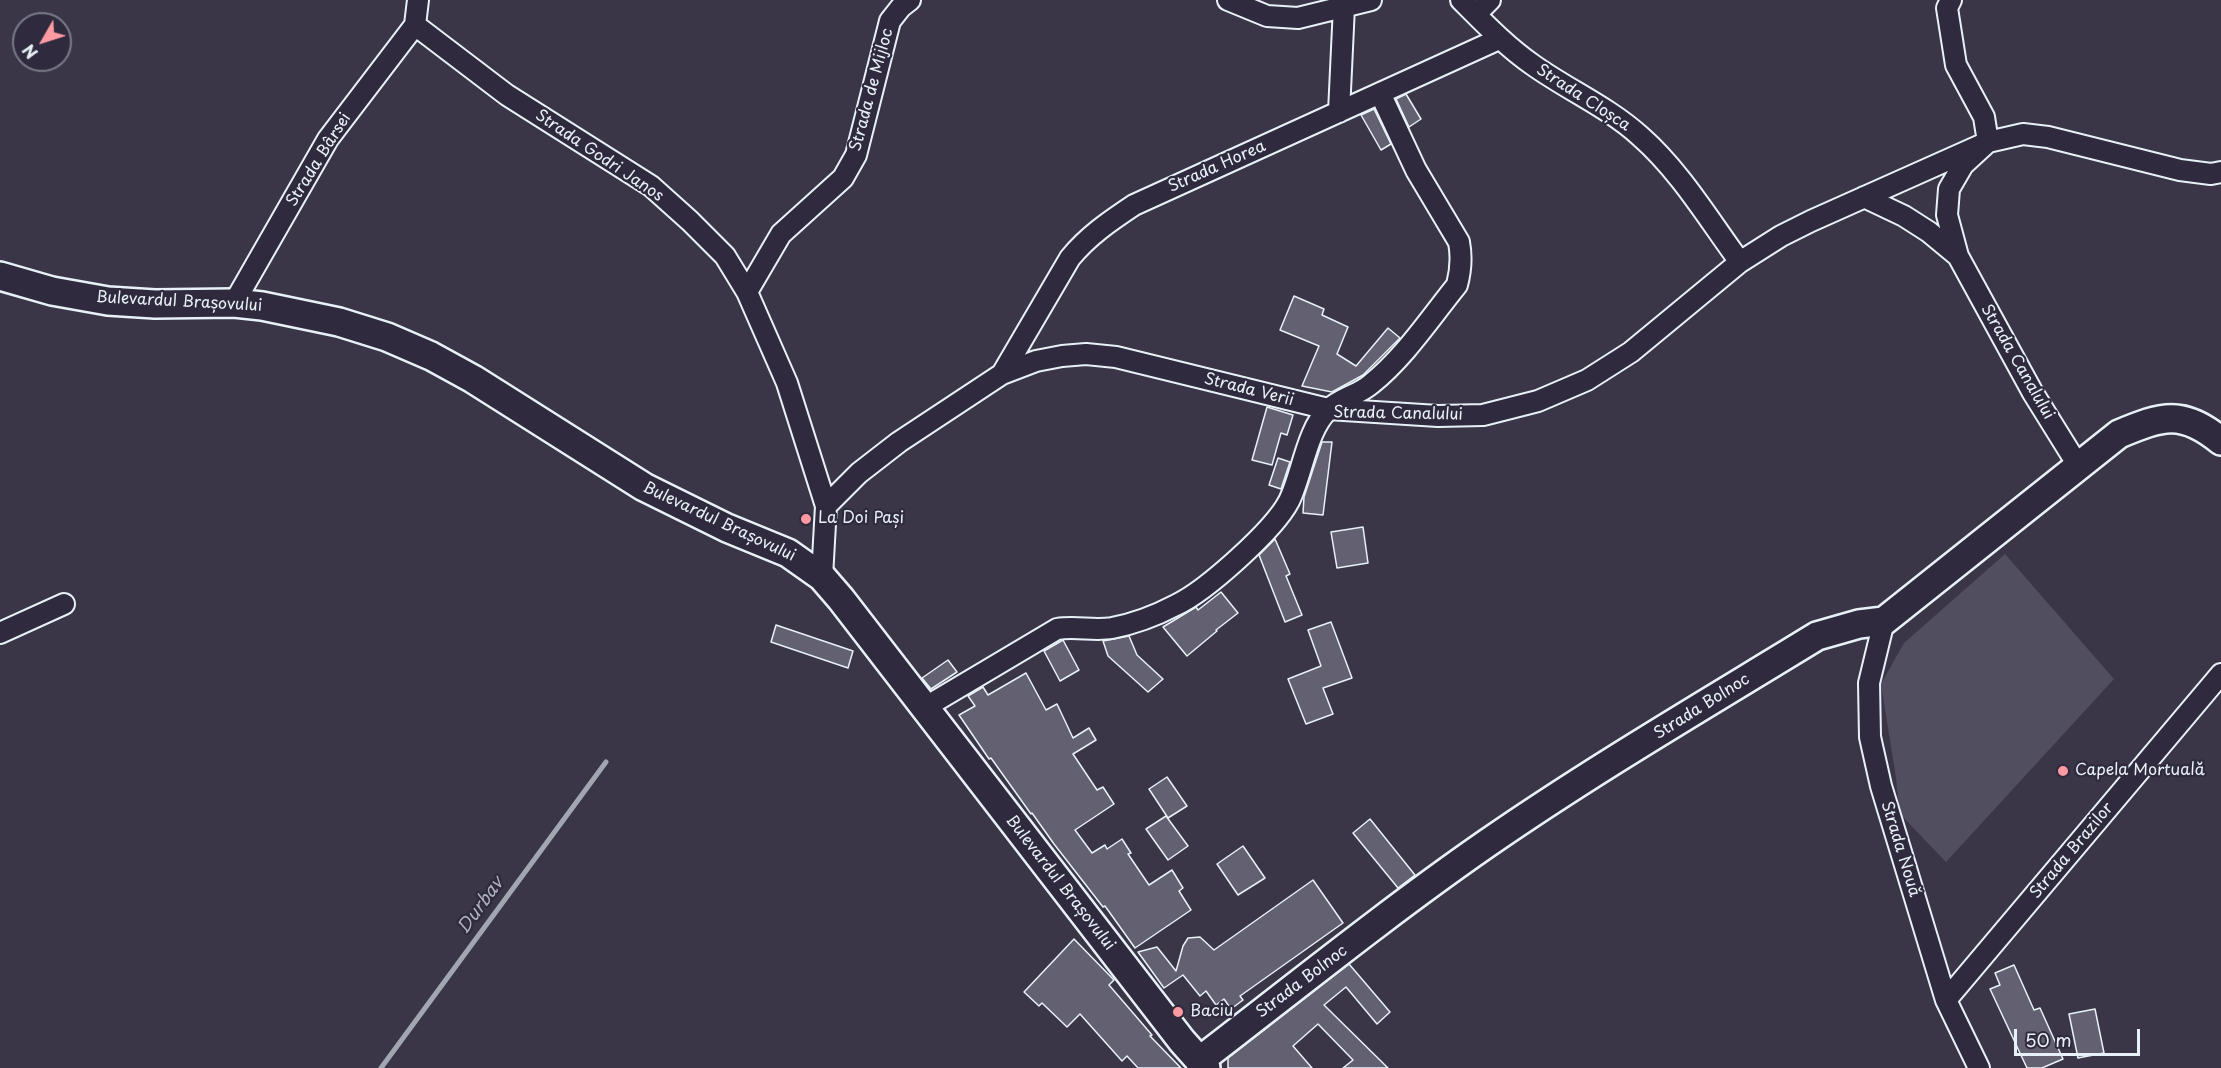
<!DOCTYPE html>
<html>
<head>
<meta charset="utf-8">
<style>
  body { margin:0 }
  #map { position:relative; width:2221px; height:1068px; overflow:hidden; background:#3a3648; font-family:"Playpen Sans",sans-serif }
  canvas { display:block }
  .north { position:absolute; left:12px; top:12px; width:60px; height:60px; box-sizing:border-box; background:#2f2a3d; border:2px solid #797a88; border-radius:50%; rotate:231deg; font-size:16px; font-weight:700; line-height:24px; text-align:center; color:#e8f1f8 }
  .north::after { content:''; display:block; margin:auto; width:21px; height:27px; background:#ff9aa2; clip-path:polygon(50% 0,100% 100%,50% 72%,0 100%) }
  .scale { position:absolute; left:2014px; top:1029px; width:126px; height:27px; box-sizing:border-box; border:3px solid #e8f1f8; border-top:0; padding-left:8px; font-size:18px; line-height:21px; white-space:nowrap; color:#e8f1f8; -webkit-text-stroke:4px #2f2a3d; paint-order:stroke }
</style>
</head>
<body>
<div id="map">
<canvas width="2221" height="1068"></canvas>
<div class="north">N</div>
<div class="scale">50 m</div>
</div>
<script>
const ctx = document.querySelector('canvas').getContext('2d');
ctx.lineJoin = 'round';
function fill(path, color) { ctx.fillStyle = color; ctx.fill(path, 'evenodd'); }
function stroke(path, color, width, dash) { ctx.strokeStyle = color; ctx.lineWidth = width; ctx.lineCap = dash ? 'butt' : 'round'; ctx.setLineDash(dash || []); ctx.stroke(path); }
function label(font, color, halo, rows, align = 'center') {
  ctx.font = font + ' "Playpen Sans",sans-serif'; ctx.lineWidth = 4.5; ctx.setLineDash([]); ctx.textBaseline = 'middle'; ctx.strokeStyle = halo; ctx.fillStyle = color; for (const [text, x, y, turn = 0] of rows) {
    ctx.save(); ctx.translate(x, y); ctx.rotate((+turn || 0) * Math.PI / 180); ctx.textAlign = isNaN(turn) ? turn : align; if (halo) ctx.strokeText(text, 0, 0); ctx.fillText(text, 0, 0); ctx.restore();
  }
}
const green = new Path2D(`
  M2005,554l109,125 -168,183 -46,-48 -4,-36 -15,-94 23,-41z`);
const stream = new Path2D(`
  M381,1068l225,-306`);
const building = new Path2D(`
  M1406,94l15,25 -12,8 -13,-28z
  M1374,109l17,35 -10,6 -20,-35z
  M1294,296l30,13 -2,6 26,12 -11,27 19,12 32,-38 12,10 -37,37 -31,17 -30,-6 17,-40 -39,-16z
  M1267,407l26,8 -6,20 -6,-2 -9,32 -20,-5z
  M1322,442h10l-9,73 -20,-2 1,-16z
  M1278,458l12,4 -9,27 -12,-4z
  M1363,527l5,36 -31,5 -6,-36z
  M1275,539l15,35 -4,2 16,39 -17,7 -26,-67z
  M1221,592l17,21 -22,17 1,1 -30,25 -24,-29 33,-20 2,3z
  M1331,622l21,56 -29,10 10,26 -27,10 -18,-45 33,-13 -13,-36z
  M776,625l77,26 -5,17 -77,-26z
  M1129,636l8,19 26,24 -15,13 -40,-36 -5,-15z
  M1063,640l16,30 -19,11 -16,-30z
  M948,660l9,12 -26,17 -9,-11z
  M1026,673l20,37 11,-6 16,34 16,-10 7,12 -23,14 24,36 6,-3 11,17 -39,26 17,23 13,-8 2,4 15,-10 9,14 -3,1 21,31 23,-15 11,18 -4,3 12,19 -56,38 -30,-42 -2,1 -49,-63 -22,-31 -1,1 -40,-56 -2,1 -30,-44 16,-9 -7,-10 15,-9 5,8z
  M1167,777l20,29 -19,12 -19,-29z
  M1166,816l22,30 -20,14 -22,-31z
  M1370,819l45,56 -17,13 -45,-55z
  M1243,846l22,32 -27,17 -21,-31z
  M1313,880l30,43 -103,73 3,4 -12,9 -7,-10 -8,6 -10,-14 -6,5 -17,-21 -19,13 -26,-36 19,-5 19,24 7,-25 5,-8 12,-1 14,13z
  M1074,939l40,41 -5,5 43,50 -2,1 31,32h-43l-11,-12 -5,5 -42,-47 -13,13 -25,-24 -3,3 -15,-14z
  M1349,964l41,48 -13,12 -31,-37 -22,18 64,63h-45l10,-8 -35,-36 -25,22 19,22h-84v-10z
  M2014,965l20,45 6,-2 23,51 -21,9h-15l-37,-79 10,-4 -5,-12z
  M2095,1009l9,44 -26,5 -9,-44z`);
const street = new Path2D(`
  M418,0l-3,25 92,70 144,91 39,35 35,35 22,36 40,91 39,123 -4,71
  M1228,0l39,16 31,2 73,-18
  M1461,0c23,23 45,46 72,65 35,25 75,42 107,71 40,35 69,84 100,126
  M1951,0l-4,8 9,57 28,52 4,25 -25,23 -14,24 -2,26 11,41 75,137 46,74
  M1476,14l14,-14
  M1339,112l5,-106
  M1864,197l40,19 25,16 29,24
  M747,292l34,-58 62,-56 13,-23 34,-134 11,-14 9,-7
  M234,303l94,-164 87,-114
  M1002,374l68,-116c18,-22 40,-37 64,-53l365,-166
  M826,506l33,-33 40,-31 103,-68 34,-13 26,-5 24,-2 30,3 212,52 110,7 45,-1 55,-14 49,-21 44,-28 109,-90 41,-26 30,-15 177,-79 35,-8 25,3 132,33 31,4 10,-2
  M1884,621l-15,62 1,54 11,49 65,214 33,68
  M0,633l64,-29
  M924,708l133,-79c19,-3 37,2 55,-1 21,-4 45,-13 64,-23 30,-14 98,-75 113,-104 13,-26 18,-72 39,-91 12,-12 31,-15 43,-26 33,-26 60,-67 86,-99 4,-15 5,-27 2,-43l-43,-72 -36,-77
  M1946,1000l275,-326`);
const secondary = new Path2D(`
  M0,276l52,15 56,10 47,3 79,-1 28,3 77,16 48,15 44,19 42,23 171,108 83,41 61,25 34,24 19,22 341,442 24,27
  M1199,1061c95,-73 189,-149 287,-217 107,-74 220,-140 331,-208l42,-12 25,-3 235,-187c43,-18 63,-25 102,7`);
const markers = [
  [806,519,6,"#ff9aa2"],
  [2063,771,6,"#ff9aa2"],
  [1178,1012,6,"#ff9aa2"]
];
const streetNames = [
  ["Strada de Mijloc",872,90,-75],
  ["Strada Cloșca",1583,98,33],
  ["Strada Godri Janos",599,156,34],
  ["Strada Bârsei",319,160,-58],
  ["Strada Horea",1217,167,-24],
  ["Bulevardul Brașovului",179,302,3],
  ["Strada Canalului",2017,362,60],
  ["Strada Verii",1249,390,14],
  ["Strada Canalului",1398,414,1],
  ["Bulevardul Brașovului",719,522,25],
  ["Strada Bolnoc",1702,707,-32],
  ["Strada Nouă",1900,849,73],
  ["Strada Brazilor",2072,851,-50],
  ["Bulevardul Brașovului",1060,883,52],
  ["Strada Bolnoc",1302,982,-37]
];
const poiNames = [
  ["La Doi Pași",818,519],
  ["Capela Mortuală",2075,771],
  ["Baciu",1190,1012]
];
const waterNames = [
  ["Durbav",481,906,-54]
];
fill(green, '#504e5f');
stroke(stream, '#a2a6b1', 5);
fill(building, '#636171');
stroke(building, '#e8f1f8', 1.5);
stroke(street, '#e8f1f8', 24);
stroke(secondary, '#e8f1f8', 32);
stroke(street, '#2f2a3d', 20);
stroke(secondary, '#2f2a3d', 27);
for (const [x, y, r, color] of markers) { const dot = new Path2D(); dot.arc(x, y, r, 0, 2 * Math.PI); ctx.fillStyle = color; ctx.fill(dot); stroke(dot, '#2f2a3d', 2); }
label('16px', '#e8f1f8', '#2f2a3d', streetNames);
label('16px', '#e8f1f8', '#2f2a3d', poiNames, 'left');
label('italic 18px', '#aeb2bd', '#2f2a3d', waterNames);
</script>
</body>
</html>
